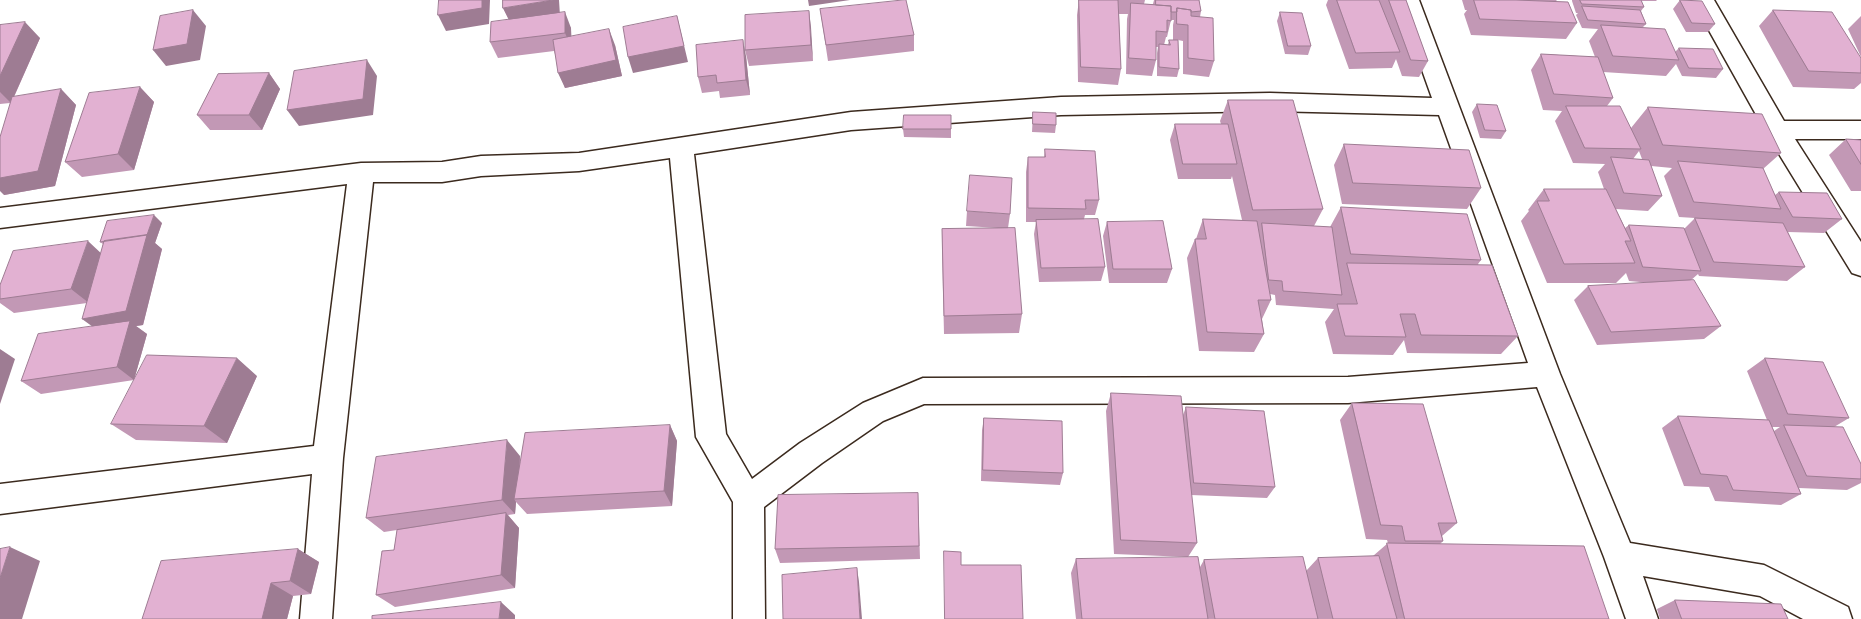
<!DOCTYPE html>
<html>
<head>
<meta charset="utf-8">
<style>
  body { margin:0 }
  canvas { display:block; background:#fff }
</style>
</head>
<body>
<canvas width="1861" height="619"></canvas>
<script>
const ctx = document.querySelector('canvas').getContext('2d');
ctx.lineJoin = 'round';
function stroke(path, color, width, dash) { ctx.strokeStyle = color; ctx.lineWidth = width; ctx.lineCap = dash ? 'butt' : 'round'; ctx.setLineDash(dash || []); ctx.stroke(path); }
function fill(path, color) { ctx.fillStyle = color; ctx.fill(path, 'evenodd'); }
const minor = new Path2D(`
  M1397,0h22l141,374 70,169 134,22 84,42 4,12h-49l-43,-23 -117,-20 15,43h-32l-22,-62 -67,-170 -189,16 -424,1 -41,17 -61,42 -58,44 1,112h-32v-117l-37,-65 -26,-279 -91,13 -98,5 -39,6h-69l-30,276 -11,161h-32l12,-145 -312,40v-30l314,-38 33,-262 -347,44v-20l361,-45 81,-1 39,-6 98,-3 272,-41 210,-15 209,-4 162,5zM1270,111l169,4 89,248 -180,14 -425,1 -60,25 -63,40 -48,36 -26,-45 -32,-280 157,-24 210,-15z
  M1692,0h22l70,121h77v18h-66l66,103v34l-9,-3 -84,-137z`);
const wall = new Path2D(`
  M1079,0h66l-1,4h9l1,-4h45l2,11 -1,6 14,44 -5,16 -26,-3v-33l-5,-1 1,29 -2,8 -20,-1v-23l1,-6h-2v13l-4,16 -26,-2 1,-55 1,-5h-9l2,55 -3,16 -40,-3 -1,-67zM1171,20h3l-1,5v15h-4l-1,5h-4l2,-8h1z
  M1328,0h78l22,61 -9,16 -17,-1 -6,-17 -4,9 -43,1 -23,-64z
  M1462,0h95l-2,2 22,21 -11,16 -95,-4 -7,-21 3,-4h-2z
  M1572,0h85l-1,1h-15l3,6 -3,4 5,13 -4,4 33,24 4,-4 44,21 -7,9 -34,-2 -6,-12 -10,12 -63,-4 10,26 -6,8 24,22 17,-21 133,46 -18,16 12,26 4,-3 63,27 -18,14 -36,-1 17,35 -18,14 -88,-5 -1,-2 -8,7 31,45 -17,13 -107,6 -23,-45 14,-14 63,-3 -22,-2 -3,-8 -10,10h-69l-26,-62 8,-10 -1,-1 16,-21h60l-6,-17 7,-8 -32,-1 -18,-42 7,-10 -19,-1 -12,-40 10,-16 54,3 -6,-16 9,-12 -16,-1 -6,-13 2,-2h-2l-4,-12zM1639,151l3,8h-9zM1651,166l21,2 -8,8 15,41 16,1 -11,11 -55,-4 -4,3 -9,-19 32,2 14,-15z
  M1680,0l35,24 -7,8h-22l-13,-23z
  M503,8l57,5 11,15v9l44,8 7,31 -57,12 -11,-37 -56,7 -8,-16 19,-22z
  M820,9l94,26v16l-86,10z
  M1773,10l88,48v25l-7,6 -61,-2 -34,-61z
  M809,11l4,50 -64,5 -4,-16z
  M1280,12l31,34 -3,9 -23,-1 -8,-33z
  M1861,16v41l-13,-28z
  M0,25l40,13 -26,59 47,-8 15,16 -21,81 -51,9 6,-92 -10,1z
  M746,56l4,39 -30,3 -1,-7 -17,2 -4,-16z
  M269,73l11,16 -18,41h-52l-13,-15z
  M140,87l14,15 -20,68 -52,7 -17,-15z
  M1228,100l95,109 -9,17 16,1 11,-20 140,53 -3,4 40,72 -17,18 -94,-1 -3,-13 -11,15 -60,-1 -8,-32 9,-13 -58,-4 -1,-10 -5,-1 1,6 -9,19 2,15 -10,18 -55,-1 -12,-93 8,-19h1l7,-20 39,1 -10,-44 -1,3h-53l-8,-39 5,-16h46l-1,-3z
  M1477,104l29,27 -5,8 -21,-1 -8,-26z
  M1033,112l23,13 -1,8 -23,-1z
  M951,115v23l-47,-1 -1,-8z
  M1846,139l15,1v51h-10l-22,-36z
  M1344,144l137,44 -14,21 -125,-5 -8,-39z
  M1045,149l54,51 -4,15h-10l-1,4 21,48 -4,14 -62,1 -5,-48 2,-12h-10v-50l2,-15h16z
  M967,211l43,3 -2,14 14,86 -3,19 -75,1 -2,-85v-20l56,-1 -32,-2z
  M1107,222l65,47 -5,14h-58l-6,-47z
  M162,223l-7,20 7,6 -19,76 -7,1 11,8 -13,46 -93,14 -20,-13 71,-55 -5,-23 -73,10 -14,-10v-18l101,-32 2,-9 -3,-2z
  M1765,358l84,60 -15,9 27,37v19l-14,7 -48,-2 2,6 -20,11 -66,-4 -6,-14 -25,-1 -22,-58 16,-12 89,4 -20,-49zM1772,427h8l-6,4z
  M257,376l-30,67 -91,-3 -25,-16z
  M1111,393l72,22 3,-8 89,80 -8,11 -76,-3 6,48 -9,14 -74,-3 -8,-143z
  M1352,403l105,120 -15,13 1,5 -3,3 169,75h-533l-5,-46 5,-14 124,8 4,-7 102,11 12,-13 55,-2 15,-13 -1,-3 -21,-1 -26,-119z
  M984,418l79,55 -3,12 -79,-4 1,-51z
  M670,425l7,16 -5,65 -145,8 -11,-12 -1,12 -7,1 11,13 -4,60 -120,19 -19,-12 18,-45 3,-20 -13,2 -18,-14 154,-62v6z
  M918,493l2,66 -140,4 -5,-14z
  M298,549l21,13 -8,32 -18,2 -6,23h-145z
  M1675,600l113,19h-128l-3,-10z`);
const shadedWall = new Path2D(`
  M482,0h8l-1,24 -43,7 -8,-16z
  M553,0h6l1,16 -49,8 -8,-16z
  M808,0h42l-41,6z
  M193,10l13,16 -6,34 -34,6 -13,-16z
  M809,11l2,16 2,34 -2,-16z
  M565,12l6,16 1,21 -7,-16z
  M677,16l11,46 -55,11 -5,-16z
  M25,22l15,16 -29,65 -11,-11v-16z
  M609,29l6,16 7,31 -57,12 -7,-15z
  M743,40l3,16 4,39 -4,-15z
  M367,60l10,16 -4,39 -74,11 -12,-16z
  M269,73l11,16 -18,41 -13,-15z
  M140,87l14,15 -20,68 -16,-16z
  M61,89l15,16 -21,81 -51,9 -4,-4v-13z
  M154,215l8,8 -7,20 7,6 -19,76 -7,1 11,8 -13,46 -17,-13 -17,-35 -18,-13 65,-84z
  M88,241l16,15 -15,47 -18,-14z
  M0,349l15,10 -15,45z
  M237,358l20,18 -30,67 -23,-17z
  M670,425l7,16 -5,65 -8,-15z
  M507,440l13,16 -3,43h-3l2,3 -1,12 -13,-14z
  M506,513l13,15 -4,60 -14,-13z
  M10,547l30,14 -18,58h-22v-41z
  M298,549l21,13 -8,32 -21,-13z
  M857,568l2,14 3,37h-2z
  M271,583l22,13 -6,23h-25z
  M501,602l14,13v4h-16z`);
const building = new Path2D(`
  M439,0h43v8l-44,7z
  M503,0h50l-50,8z
  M906,0l8,35 -88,10 -6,-36z
  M1079,0h39l3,69 -40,-2z
  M1156,0h43l2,11 -10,1v-2l-14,-2v4h-6v-6l-15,-1z
  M1337,0h42l21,52 -44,1z
  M1389,0h17l22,61 -17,-1z
  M1474,0h42l52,2 9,21 -97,-4z
  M1580,0h61l3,7 -62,-3z
  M1680,0l22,1 13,23 -23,-1z
  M1131,3l40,3v15l-4,-1v12l-11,-1v29l-27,-2z
  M1582,6l58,4 6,14 -58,-4z
  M1177,8l14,2v6l22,2 1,43 -26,-3v-33l-11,-1z
  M193,10l-6,34 -34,6 7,-34z
  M1773,10l59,2 29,46v15l-52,-2z
  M809,11l2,34 -66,5v-35z
  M565,12v21l-75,9 1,-20z
  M1280,12l22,1 9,33h-23z
  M677,16l7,30 -56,11 -5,-30z
  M25,22l-25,54v-51z
  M1601,25l64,4 14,31 -66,-4z
  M609,29l7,31 -58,13 -5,-33z
  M743,40l3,40 -29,3 -1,-8 -18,2 -2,-32z
  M1169,40h9l1,29 -20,-2v-23l11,1z
  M1679,48l34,1 10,20 -34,-1z
  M1541,54l57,3 15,41 -59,-4z
  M367,60l-4,39 -76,11 7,-39z
  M269,73l-20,42h-52l21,-41z
  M140,87l-22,67 -53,8 24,-69z
  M61,89l-23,82 -38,7v-41l12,-40z
  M1228,100h65l30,109 -70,1z
  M1477,104l20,1 9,26 -21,-1z
  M1566,106h54l21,43 -56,-1z
  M1648,107l114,7 19,39 -118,-8z
  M1033,112l23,1v12l-23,-1z
  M904,115h47v14h-48z
  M1175,124h53l9,40h-54z
  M1846,139l15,1v24z
  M1344,144l125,6 12,38 -128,-5z
  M1045,149l50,2 4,49h-14l1,9 -58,-1v-51h17z
  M1611,157l38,3 13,36 -38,-3z
  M1678,161l85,7 18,41 -87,-7z
  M970,175l42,3 -2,36 -43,-3z
  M1544,189h62l25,52h-6l10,22 -71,1 -27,-63h12z
  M1779,192l48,1 15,26 -49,-2z
  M1341,207l126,7 14,46 -130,-6z
  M154,215l-7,20 -47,7 7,-21z
  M1695,218l88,5 22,44 -91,-5z
  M1098,219l7,48 -64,1 -5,-48z
  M1203,219l54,2 14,79h-13l6,34 -57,-2 -12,-93h11z
  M1163,221l9,48h-59l-6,-47z
  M1262,223l70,4 10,68 -59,-4 -1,-10 -13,-1z
  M1629,225l55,3 17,43 -58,-4z
  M1015,228l7,86 -78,2 -2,-87z
  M147,235l-21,76 -44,8 22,-78z
  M88,241l-17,48 -71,10v-14l13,-34z
  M1347,263l145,2 26,71 -97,-1 -6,-21h-15l6,23 -61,-1 -8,-32h20z
  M1694,280l27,46 -110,6 -23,-46z
  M130,321l-13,46 -96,14 17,-47z
  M147,355l90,3 -33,68 -93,-2z
  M1765,358l58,4 26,56 -61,-4z
  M1111,393l70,3 16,147 -76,-3z
  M1352,403l71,1 34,119h-19l5,18h-38l-3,-15 -21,-1z
  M1186,407l78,4 11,76 -81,-4z
  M1678,416l91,4 32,74 -68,-4 -6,-14 -26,-2z
  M984,418l78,3 1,52 -80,-3z
  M670,425l-6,66 -150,8 11,-66z
  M1784,425l59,2 18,37v15l-54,-3z
  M507,440l-5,60 -136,18 10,-61z
  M918,493l1,53 -144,3 3,-54z
  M506,513l-5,62 -125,20 6,-44 12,-1 3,-20z
  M1387,543l197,3 25,73h-204z
  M10,547l-10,31v-29z
  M298,549l-8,32 -19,2 -9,36h-120l19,-58z
  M944,551l17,1v13h60l2,54h-78z
  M1379,556l18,63h-64l-15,-61z
  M1198,557l10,62h-126l-6,-60z
  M1303,557l15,62h-103l-11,-59z
  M857,568l3,51h-77l-1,-44z
  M1675,600l106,4 7,15h-106z
  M501,602l-2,17h-127v-3z`);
stroke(minor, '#3b2a1e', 3);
fill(minor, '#fff');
fill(wall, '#c298b5');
fill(shadedWall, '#9e7c93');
fill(building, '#e2b1d2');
stroke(building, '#9e7c93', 1);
</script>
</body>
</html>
